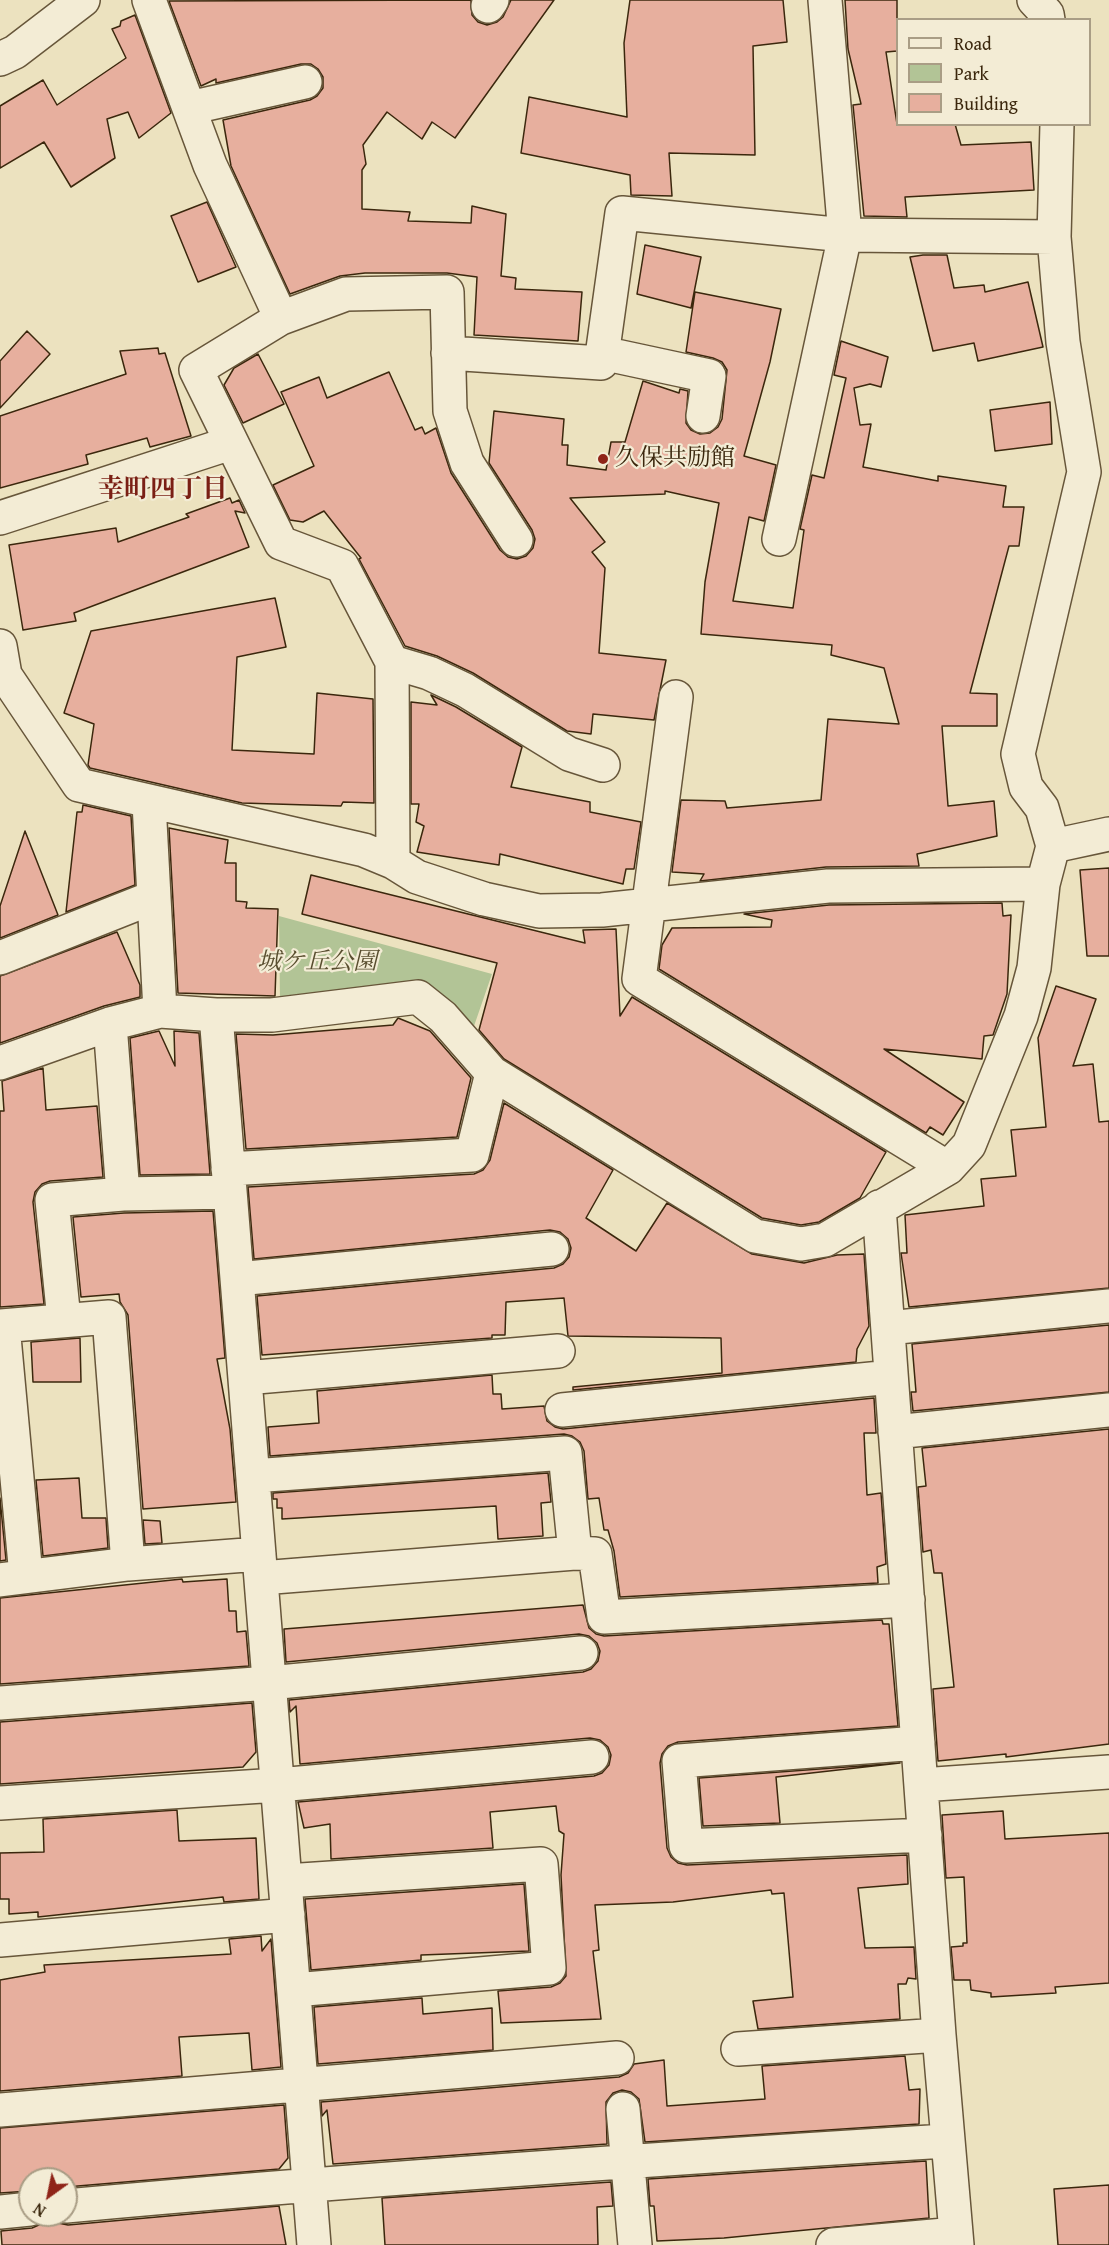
<!DOCTYPE html>
<html>
<head>
<meta charset="utf-8">
<style>
  body { margin:0 }
  #map { position:relative; width:1109px; height:2245px; overflow:hidden; background:#ece2bf; font-family:"Gentium Book Plus",serif }
  canvas { display:block }
  .legend { position:absolute; left:896px; top:18px; width:195px; height:108px; box-sizing:border-box; background:#f3ecd5; border:2px solid #a99d85; margin:0; padding:8px 10px; list-style:none; font-size:18px; color:#3b270d }
  .legend li { display:flex; align-items:center; gap:12px; height:30px }
  .legend b { width:30px; border:2px solid #a99d85 }
  .north { position:absolute; left:18px; top:2167px; width:60px; height:60px; box-sizing:border-box; background:#f3ecd5; border:2px solid #a99d85; border-radius:50%; rotate:213deg; font-size:16px; font-weight:700; line-height:24px; text-align:center; color:#3b270d }
  .north::after { content:''; display:block; margin:auto; width:21px; height:27px; background:#8f2418; clip-path:polygon(50% 0,100% 100%,50% 72%,0 100%) }
</style>
</head>
<body>
<div id="map">
<canvas width="1109" height="2245"></canvas>
<ul class="legend">
<li><b style="height:8px;background:#f3ecd5"></b>Road</li>
<li><b style="height:16px;background:#b2c496"></b>Park</li>
<li><b style="height:16px;background:#e7af9e"></b>Building</li>
</ul>
<div class="north">N</div>
</div>
<script>
const ctx = document.querySelector('canvas').getContext('2d');
ctx.lineJoin = 'round';
function fill(path, color) { ctx.fillStyle = color; ctx.fill(path, 'evenodd'); }
function stroke(path, color, width, dash) { ctx.strokeStyle = color; ctx.lineWidth = width; ctx.lineCap = dash ? 'butt' : 'round'; ctx.setLineDash(dash || []); ctx.stroke(path); }
function label(font, color, halo, rows, align = 'center') {
  ctx.font = font + ' "Gentium Book Plus","Noto Serif JP",serif'; ctx.lineWidth = 4.5; ctx.setLineDash([]); ctx.textBaseline = 'middle'; ctx.strokeStyle = halo; ctx.fillStyle = color; for (const [text, x, y, turn = 0] of rows) {
    ctx.save(); ctx.translate(x, y); ctx.rotate((+turn || 0) * Math.PI / 180); ctx.textAlign = isNaN(turn) ? turn : align; if (halo) ctx.strokeText(text, 0, 0); ctx.fillText(text, 0, 0); ctx.restore();
  }
}
const green = new Path2D(`
  M279,916l213,58 -18,52 -22,-16 -172,-8z`);
const building = new Path2D(`
  M471,0l1,15 6,7 9,3 10,-3 6,-5 8,-17h43l-99,138 -23,-16 -10,17 -35,-27 -24,33 3,19 -4,6v39l48,3 -2,9 63,2 1,-17 34,8 -5,62 15,2 -1,11 67,3 -4,49 -104,-6 3,-58 -30,-4h-82l-25,3 -50,18 -59,-128 -8,-46 87,-20 7,-4 6,-8v-11l-5,-8 -7,-5h-10l-85,19v-4l-15,7 -32,-85z
  M630,0h153l4,42 -34,4 2,109 -86,-2 3,43 -41,-1 -1,-20 -109,-22 8,-56 98,20 -3,-74z
  M845,0h52v51l-11,1 11,72h58l6,21 70,-3 3,48 -129,7 2,20 -43,-1 -11,-111 8,-1 -13,-55z
  M135,15l36,98 -32,25 -11,-26 -21,7 8,39 -44,29 -27,-45 -44,26v-62l43,-26 14,25 69,-47 -14,-29 8,-3 1,-5z
  M207,202l29,65 -38,15 -27,-66z
  M645,245l56,12 -10,51 -54,-14z
  M923,255h24l7,33 30,-3 1,7 43,-10 15,65 -65,14 -4,-18 -41,8 -23,-94z
  M695,292l86,17 -11,53 -26,94 32,9 -12,56 -15,-4 -16,84 60,7 11,-78 -4,-1 12,-54 12,3 22,-100 -12,-3 7,-34 47,16 -7,30 -11,-3 -16,4 6,37 11,-1 -8,43 75,14v-5l68,10 -3,21h21l-5,39h-10l-39,147 27,1v32h-55l6,80 46,-5 3,35 -80,18 2,12 -93,1 -126,14 4,-7 -32,-2 9,-72 44,1 2,7 94,-8 7,-81 71,5 -15,-56 -53,-13 1,-10 -131,-11 4,-52 14,-79 -54,-12v3l-95,4 35,44 -13,10 13,16 -6,85 67,7 -12,60 -61,-6 -2,20 -24,-3 -94,-58 -36,-17 -32,-10 -46,-87 2,-1 -37,-47 -21,11 -13,-2 -17,-35 41,-19 -33,-74 38,-15 8,21 62,-26 26,58 7,-3 3,7 11,-6 15,45 49,77 8,7 9,2 9,-3 7,-8 2,-9 -3,-9 -43,-67 5,-52 70,8 -2,26h6l-1,20 39,5 5,-28h14l18,-61 36,12 1,-4 8,2 -2,32 5,7 9,4 10,-1 8,-6 4,-8 5,-49 -5,-8 -9,-4 -27,-6z
  M27,331l23,23 -50,54v-47z
  M158,348l1,6 6,-1 26,83 -41,11 -3,-9 -61,17 2,9 -88,24v-72l126,-42 -6,-23z
  M258,354l26,50 -41,19 -19,-38 10,-17z
  M1050,402l2,42 -57,7 -5,-41z
  M230,498l2,5 7,-3 6,13 -10,-2 14,36 -175,66 2,8 -53,9 -14,-85 107,-17 2,14 71,-25 -3,-3z
  M275,598l11,49 -49,10 -5,93 82,4 3,-61 56,6 1,104 -31,-1 -2,4 -99,-3 -152,-35 -2,-3 6,-41 -30,-11 27,-82z
  M431,695l25,12 66,40 -11,40 79,15v10l51,10 -7,47h-8l-3,15 -123,-30 -1,11 -82,-13 7,-26 -8,-4 3,-18h-8v-102l26,3z
  M83,805l48,11 4,69 -69,27 11,-100h5z
  M169,828l59,12 -3,23h11v38l11,1 -1,6 32,1 -3,87 -97,-3z
  M25,831l33,84 -58,23v-32z
  M1109,868v88h-22l-7,-86z
  M311,875l274,68 -2,-13 33,-1 4,87 12,-19 254,155 -26,46 -41,24 -18,3 -39,-7 -258,-159 -25,-29 18,-67 -195,-49z
  M1002,903l1,13 8,-1 -4,79 -14,41 -9,1 -2,23 -98,-10 80,53 -21,33 -13,-8 -4,6 -267,-164 3,-24 10,-17 99,-1 1,-7 -28,-6 85,-9z
  M117,932l23,53v12l-36,9 -104,37v-67z
  M1056,986l40,13 -23,67 20,-2 6,58 10,-1v167l-200,19 -8,-54h6l-2,-38 79,-9 -3,-27 35,-3 -5,-46 35,-3 -8,-89z
  M398,1018l32,13 41,47 -14,59 -211,12 -10,-115 37,1 120,-10z
  M159,1031l16,35 -1,-35 25,2 11,141 -70,1 -10,-137z
  M43,1068l3,42 51,-4 6,71 -53,4 -8,3 -7,8 -2,10 11,102 -44,3v-196h4l-2,-30z
  M504,1103l109,67 -27,48 50,33 31,-48 85,51 52,9 33,-8 27,-1 5,72 -12,23 -1,13 -283,28v-3l149,-14 -1,-35 -153,-2 -4,-38 -58,4 -1,33h-13v3l-230,17 -5,-59 297,-28 9,-4 6,-7 2,-9 -3,-9 -8,-7 -10,-2 -296,29 -6,-72 226,-13 9,-4 7,-10z
  M213,1211l12,147 -8,1 13,70 6,73 -93,7 -15,-194 -8,-13 -1,-8 -38,3 -8,-80 51,-4z
  M1109,1325v67l-196,19 -2,-19h5l-4,-48z
  M80,1338l1,44h-48l-2,-40z
  M492,1375l1,19h8l1,15 42,-3 3,15 8,6 8,2 311,-31 2,35h-12l3,62 14,-2 5,71 -9,3 1,16 -258,14 -6,-46 -6,-21h-4l-5,-32 -11,1 -4,-48 -4,-9 -8,-6 -8,-2 -294,22 -2,-29 51,-4 -2,-32z
  M1109,1429v315l-103,13v-3l-68,7 -5,-72 21,-2 -12,-114h-8l-3,-23 -8,2 -5,-65 8,-1 -4,-38z
  M548,1473l3,29 -10,1 2,33 -45,3 -2,-33 -214,13v-11h-5v-9h-4v-6z
  M79,1478l3,40h24l2,30 -65,8 -7,-76z
  M0,1498l6,62 -6,1z
  M143,1520l17,1 2,22 -17,1z
  M182,1579l1,3 44,-3 2,32h7l1,21 9,-1 3,35 -249,18v-86z
  M583,1605l6,23 7,6 8,2 278,-16 1,4h6l9,102 -220,16 -10,4 -6,8 -2,9 7,85 4,9 7,6 9,2 220,-10 1,29 -50,4 7,60 49,-1 2,32 -8,-1 -2,6h-8l2,35 -142,10 -5,-28 40,-4 -9,-104 -12,1 -1,-4 -98,12 -78,3 4,45 -6,1 8,68 -100,4 -3,-32 53,-4 9,-4 6,-7 -5,-101 3,-41 -5,-3 -3,-25 -66,6 3,36 -162,11 -1,-35 -26,4 -6,-26 296,-26 8,-3 7,-8 2,-10 -3,-8 -8,-7 -10,-2 -290,26 -4,-58 -6,6 -1,-12 294,-28 8,-3 7,-8 2,-10 -3,-8 -8,-7 -10,-2 -293,28 -2,-33z
  M252,1703l4,49 -13,15 -243,17v-62z
  M900,1763l-124,14 4,46 -77,3 -4,-48z
  M177,1810l2,31 77,-3 3,61 -35,3 -1,-5 -185,20v-5l-29,2v-15h-9v-46l44,-1 -1,-33z
  M1003,1811l2,28 104,-6v150l-54,4 1,6 -65,4v-4l-20,-3 -1,-10h-16l-3,-33 12,-1v-3h4l-3,-66 -18,1 -4,-63z
  M524,1884l5,67 -108,4v5l-110,10 -6,-71z
  M261,1936l1,15 9,-12 10,128 -29,3 -3,-37 -70,4 3,39 -182,15v-111l45,-8 -1,-7 187,-11 -2,-15z
  M422,1998l1,16 69,-6 1,42 -175,14 -4,-57z
  M905,2056l4,34 11,-1 -1,35 -274,18 -6,-43 -8,-7 -9,-2 -9,3 -7,9 1,42 -274,20 -6,-54 -5,6 -1,-14 298,-25 9,-4 6,-9 30,-4 3,46 98,-7 -3,-33z
  M284,2105l4,53 -9,11 -213,18v-8h-36v12l-30,2v-65z
  M926,2161l3,57 -205,20 -67,3 -3,-35h-4l-2,-27z
  M611,2182l2,24 -16,1 1,38h-213l-3,-47z
  M1109,2185v60h-51l-4,-56z
  M279,2206l7,39h-284l-1,-14 31,-3 9,-4 6,-9 11,8 10,2z`);
const minor = new Path2D(`
  M149,0l61,165 71,153
  M1034,0l13,14 1,6
  M488,6l4,-6
  M0,59l15,-7 68,-52
  M189,108l116,-26
  M448,353l153,10 21,-150 223,22 209,2
  M602,353l107,23 -6,40
  M0,518l231,-75
  M779,539l66,-304 -20,-235
  M0,646l5,29 74,110 285,65 29,12 24,15 67,22 55,12 63,-1 226,-24 215,-2
  M392,662l37,11 36,17 104,64 34,11
  M676,697l-37,282 309,189
  M149,803l11,208
  M1053,846l56,-12
  M393,862l-1,-200 -50,-96 -61,-23 -85,-173 85,-52 65,-24 101,-2 3,119 17,52 49,77
  M0,958l154,-61
  M216,1015l98,1230
  M110,1024l13,170
  M0,1063l110,-39 50,-13 56,4h56l146,-18 25,20 49,56 263,163 46,8 24,-4 123,-72 21,-23 52,-129 13,-48 9,-84 10,-38 -11,-38 -16,-21 -8,-33 66,-282 -21,-130 -9,-105 3,-113
  M228,1169l244,-14 20,-82
  M879,1207l60,828 18,210
  M237,1279l315,-30
  M64,1320l-12,-120 71,-6 107,-2
  M0,1326l109,-9 19,247
  M3,1326l23,250
  M888,1328l221,-22
  M245,1378l313,-27
  M562,1410l329,-33
  M895,1432l214,-22
  M253,1476l312,-23 10,100
  M261,1578l314,-25 20,1 9,63 304,-17
  M0,1580l128,-16 131,-10
  M0,1703l269,-20 312,-30
  M918,1743l-239,18 7,85 239,-11
  M921,1785l188,-13
  M0,1803l278,-18 314,-28
  M286,1881l255,-17 8,104 -255,22
  M0,1940l288,-25
  M738,2049l201,-14
  M623,2109l12,136
  M0,2110l617,-52
  M66,2206c293,-27 587,-47 880,-65
  M0,2212l30,-3
  M833,2245l123,-11`);
const markers = [
  [603,459,6,"#8f2418"]
];
const poiNames = [
  ["久保共励館",615,459]
];
const parkNames = [
  ["城ケ丘公園",317,963]
];
const neighbourhoodNames = [
  ["幸町四丁目",163,490]
];
fill(green, '#b2c496');
fill(building, '#e7af9e');
stroke(building, '#3b270d', 1.5);
stroke(minor, '#67563a', 36);
stroke(minor, '#f3ecd5', 33);
for (const [x, y, r, color] of markers) { const dot = new Path2D(); dot.arc(x, y, r, 0, 2 * Math.PI); ctx.fillStyle = color; ctx.fill(dot); stroke(dot, '#f3ecd5', 2); }
label('24px', '#3b270d', '#f3ecd5', poiNames, 'left');
label('italic 24px', '#594e2f', '#f3ecd5', parkNames);
label('bold 26px', '#7a1f14', '#f3ecd5', neighbourhoodNames);
</script>
</body>
</html>
